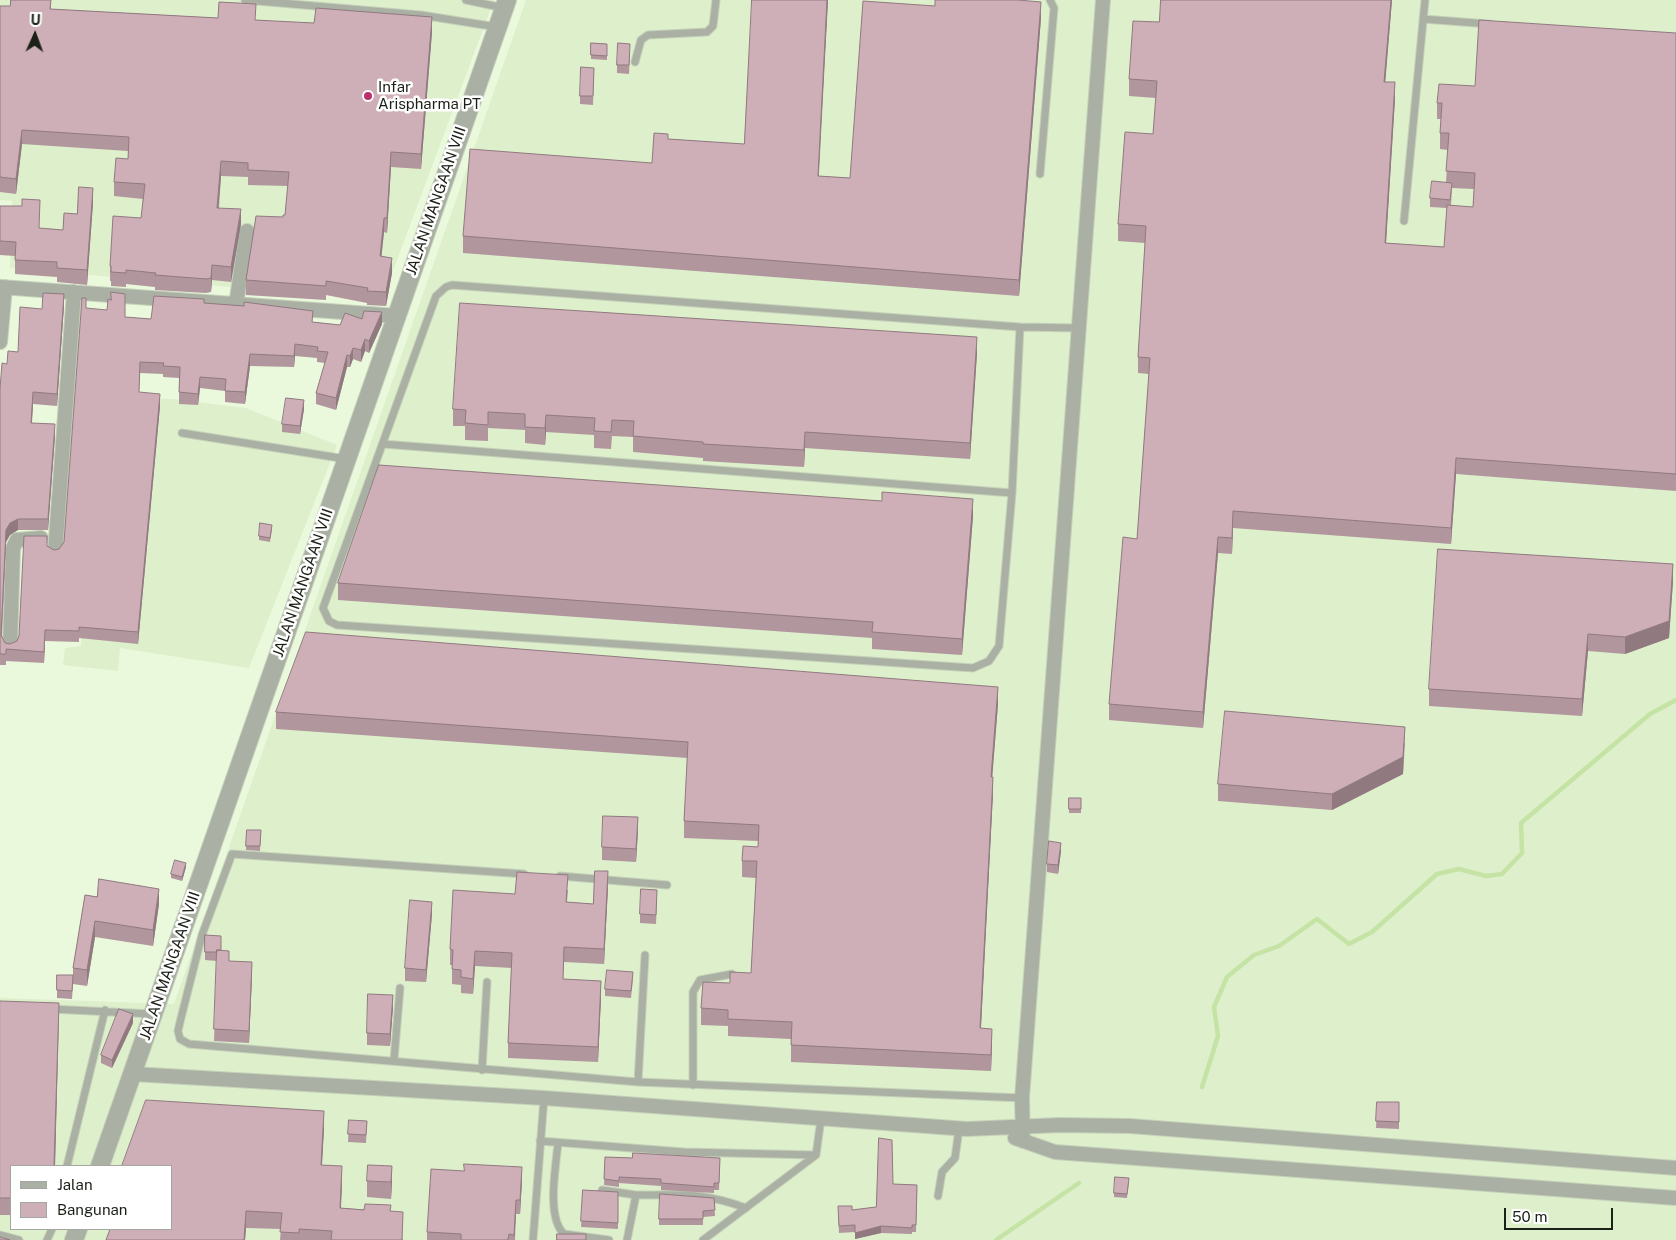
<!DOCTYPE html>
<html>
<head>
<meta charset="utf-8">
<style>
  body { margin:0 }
  #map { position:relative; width:1676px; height:1240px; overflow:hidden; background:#eaf8dc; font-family:"Public Sans",sans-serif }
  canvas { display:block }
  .legend { position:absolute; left:10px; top:1165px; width:162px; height:65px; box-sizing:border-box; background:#fff; border:1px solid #a4a6a2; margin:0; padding:6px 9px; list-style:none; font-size:15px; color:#1c2117 }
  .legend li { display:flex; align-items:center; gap:10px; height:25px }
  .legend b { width:25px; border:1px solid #a4a6a2 }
  .north { position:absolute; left:10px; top:10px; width:50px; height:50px; -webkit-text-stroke:4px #fff; paint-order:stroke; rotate:2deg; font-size:14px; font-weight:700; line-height:20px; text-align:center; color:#1c2117 }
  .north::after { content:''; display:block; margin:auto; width:18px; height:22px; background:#1c2117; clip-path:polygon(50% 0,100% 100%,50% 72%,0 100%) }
  .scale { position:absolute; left:1504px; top:1208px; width:109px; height:22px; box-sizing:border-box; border:2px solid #1c2117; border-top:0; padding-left:6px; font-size:15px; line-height:18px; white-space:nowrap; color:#1c2117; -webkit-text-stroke:4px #fff; paint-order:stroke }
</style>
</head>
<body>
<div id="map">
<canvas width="1676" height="1240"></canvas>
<ul class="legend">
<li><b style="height:6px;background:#aab0a4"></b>Jalan</li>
<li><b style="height:14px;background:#ceaeb7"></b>Bangunan</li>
</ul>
<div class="north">U</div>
<div class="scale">50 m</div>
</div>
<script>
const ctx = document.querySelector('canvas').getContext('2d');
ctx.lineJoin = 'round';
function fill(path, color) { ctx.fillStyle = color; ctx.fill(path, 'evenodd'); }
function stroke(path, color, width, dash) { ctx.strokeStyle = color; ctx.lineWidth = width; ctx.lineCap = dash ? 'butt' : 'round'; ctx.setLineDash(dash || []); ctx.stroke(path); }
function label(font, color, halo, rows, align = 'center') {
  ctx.font = font + ' "Public Sans",sans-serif'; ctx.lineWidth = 5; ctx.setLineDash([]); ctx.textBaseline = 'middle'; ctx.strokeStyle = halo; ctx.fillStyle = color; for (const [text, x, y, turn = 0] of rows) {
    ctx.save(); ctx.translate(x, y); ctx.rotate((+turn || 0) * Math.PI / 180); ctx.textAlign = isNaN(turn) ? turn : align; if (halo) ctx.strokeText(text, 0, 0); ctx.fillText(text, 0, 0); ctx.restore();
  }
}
const built = new Path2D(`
  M0,0h494l-112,300 -372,-32 2,-67 -12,-1z
  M526,0h1150v1240h-1676v-242l174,6zM11,1166h160v63h-160z
  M101,395l71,4 74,9 91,37 -88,223 -129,-20 -2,23 -55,-6 2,-17 16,-2z`);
const stream = new Path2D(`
  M1202,1087l16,-51 -4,-29 13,-30 27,-22 25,-9 38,-27 32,25 23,-12 65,-58 22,-5 27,7 16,-2 20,-21 -1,-30 129,-109 26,-14
  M996,1240l83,-57`);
const service = new Path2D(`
  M245,0l176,15 76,12
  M466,0l38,8
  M1423,19l66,5
  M635,62l6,-22 7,-5 59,-3 6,-6 3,-26
  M1040,174l14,-166 -4,-8
  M1404,221l21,-221
  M182,433l164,26
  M383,444l629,49 8,-166
  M1012,493l-13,153 -10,15 -16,7 -636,-43 -8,-4 -6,-13 113,-312 10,-9 6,-2 568,42 59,1
  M524,874l-292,-20 -30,81 -21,83 -3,13 2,8 9,5 449,38 7,-127
  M560,876l107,9
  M51,1009l101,5
  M394,1060l6,-72
  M482,1070l5,-88
  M638,1082l384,16
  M693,1085v-93l7,-12 32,-6
  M540,1141l144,11 132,3
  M558,1143c-2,23 -12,74 6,91l45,6
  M67,1166l38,-156
  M602,1190l34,5
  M938,1196l4,-24 13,-14 4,-29
  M0,1235l19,5
  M47,1240l5,-11
  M533,1240l11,-142
  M627,1240l9,-45c44,0 68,-3 110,13
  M703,1240l113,-85 5,-36`);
const minor = new Path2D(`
  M0,287l397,29
  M236,305l11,-74
  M0,342l5,-55
  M55,553l19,-261
  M10,647l3,-99 4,-8 24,-2
  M133,1074l411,24 423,31 93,-4 70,1 546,42
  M1015,1138l40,14 621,46
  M1023,1141l-1,-43 81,-1098`);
const tertiary = new Path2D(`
  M100,1166l407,-1166
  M74,1240l4,-11`);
const wall = new Path2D(`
  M51,0v9l205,11 176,12 -11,137 -30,-2 -4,66 -3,-1 -3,24 11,17 -6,33 -19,-1v-2l-41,-8v5l-80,-5v-15l37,-63 2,-2 3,-29 -40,-1v-8l-27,-1 -2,32 22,16 -10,58 -19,-2 -1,12 -5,1 -51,-3v-3l-29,-3v3l-15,-1v-5h-1v-15l31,-48 2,-19 -29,-3v-14l14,-23v-8l-106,-7 -6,50 -16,-2v-186h10z
  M828,0l-10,176 32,2 191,-160 -22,278 -556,-43v-17l189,-73 16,-24 76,5z
  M1392,0l-7,82 10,17 -9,144 58,4 3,-39 -17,-1v-9l16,-16 2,-32 -8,-1v-16l1,-14h-4v-16l38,-17 201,-53v458l-220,-17 -5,70 -218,-16 -1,26 -14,-1 -15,175 -94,-8v-16l28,-165 12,-165 -11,-1v-16l7,-114 -27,-2v-17l35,-90 3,-36 -27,-2v-17l30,-57zM1452,188l22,1 -1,18 -22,-1z
  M591,43l16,1v16l-16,-1z
  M630,52l-1,22 -12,-1v-8z
  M594,68l-1,37 -13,-1v-8z
  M93,203l-6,82 -30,-3v-5l-42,-3v-18l-15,-1v-49l40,22 23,2 14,-16z
  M204,303l109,19 27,3 22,-6 20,5 -13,29 -4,-2 -4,11 -8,-3 -3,8h-3l-11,43 -20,-6v-11l9,-30 -8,-1v-4l-22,-2 -1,11 -44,-1 -5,38 -20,-2v-11l-25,-3 -2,17 -19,-1v-26l-16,-1v-3l-23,-1 -1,19 21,14 -22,238 -59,-6v4l-34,-1 -1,22 -38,-2v4h-6v-276l7,-25 11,-12 24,-43 22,-3 -7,100 -24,-2 -1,19 23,13 -7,94h-30l-8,5 -4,7 -4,94 3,7 5,1 7,-3 30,-95 7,4 5,-1 5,-7 22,-234 39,9 26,2z
  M977,353l-7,106 -165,-11 -1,19 -101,-6v-3l-70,-6v-15l-21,-1 -1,13 -17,-1v-13l-48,-3 -1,13 -20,-2v-13l-37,-2v13l-23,-1v-14h-12v-17z
  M304,409l-4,25 -18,-2v-8z
  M973,516l-11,139 -90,-6v-11l-534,-38v-17z
  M272,529l-2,13 -11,-2v-4z
  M1673,581l-4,57 -44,16 -37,-3 -6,65 -153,-10v-17z
  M998,704l-6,73 1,16 -12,235 11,17 -1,26 -200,-9v-23l-63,-3v-10l-27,-1v-17l29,-25 21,-10 5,-95 -14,-1v-16l16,-14v-6l-74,-3v-17l4,-63 -412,-29v-17z
  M1405,743l-2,31 -71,36 -114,-9v-17z
  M1069,798h12v15h-12z
  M247,830h14l-1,21 -14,-1z
  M638,830l-2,32 -34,-2v-13z
  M1061,851l-3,23 -11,-2v-8z
  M186,867l-4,14 -11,-3v-4z
  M608,887l-4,77 -40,-2 -1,17 38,18 -3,65 -90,-4v-15l4,-75 -37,-2 -2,28 -12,-1v-8l-9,-1v-19h-2v-16l65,-55 53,-4 -1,12 26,2z
  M85,895l74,9 -6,42 -58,-9 -8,49 -14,-2 -1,15 -15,-1v-23h16v-7z
  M657,898l-1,26 -16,-1v-9z
  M432,914l-6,68 -21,-1v-13z
  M205,935l16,15 8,11 23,14 -3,68 -35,-2 3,-80 -12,-1z
  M633,979l-2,19 -26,-2v-7z
  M0,1001l59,18 -4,147h-44v49h-11z
  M393,1007l-3,39 -23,-1v-12z
  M133,1023l-21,45 -11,-5v-8z
  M1377,1102h22v27l-23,-1z
  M349,1120l18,1 -1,22 -18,-1z
  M324,1128l-2,37 20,18 -1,25 50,3 12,29h-123l1,-11 -35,-1 -1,12h-139z
  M605,1157l27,1h88l-1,32h-5v3l-53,-3v-4l-42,-3v4l-15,-2z
  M367,1181l25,1 -1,17 -24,-2z
  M522,1181l-2,33h-4l-1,26h-88v-8z
  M1129,1182l-2,16 -13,-1v-4z
  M893,1184l24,1 -1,47h-4v2l-31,-1 -26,6v-7l-16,1 -1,-20 14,-3 24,-3z
  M583,1190l35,2v37l-37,-2z
  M714,1198l1,18 -12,1v8h-44v-6z`);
const shadedWall = new Path2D(`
  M827,0h1l-10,192v-16z
  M1391,0h1l-8,98v-16z
  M1041,2v16l-22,278v-16z
  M432,17v15l-11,137v-15z
  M1395,82v17l-10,160v-16z
  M22,130v14l-6,50v-15z
  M391,152v15l-4,66v-15z
  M221,161v15l-4,46v-14z
  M93,188v15l-6,82v-15z
  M241,209v15l-10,58v-15z
  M384,218v14l-4,39v-15z
  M392,258v15l-6,33v-14z
  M212,265v15l-1,12v-14z
  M64,294v12l-7,100v-12z
  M382,312v12l-13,29v-12z
  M977,337v16l-7,106v-16z
  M365,339v12l-4,11v-12z
  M295,344v12l-1,11v-11z
  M353,348v11l-3,8v-11z
  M250,354v12l-5,38v-12z
  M347,355v12l-11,43v-12z
  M200,377v11l-2,17v-11z
  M33,392v12l-2,30v-11z
  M160,394v12l-22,238v-12z
  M304,400v9l-4,25v-8z
  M546,415v17l-1,13v-17z
  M55,424v12l-7,94v-11z
  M805,432v16l-1,19v-17z
  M1456,458v16l-5,70v-16z
  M973,499v17l-11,139v-16z
  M1233,511v17l-1,26v-16z
  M18,519v11l-8,5 -4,7 -5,105 5,-117 4,-7z
  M1218,537v16l-15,175v-16z
  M1673,564v17l-4,57 -44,16v-17z
  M45,630v11l-1,22v-11z
  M1588,634v17l-6,65v-17z
  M998,687v17l-7,89v-16z
  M1405,727l-2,47 -71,36v-16z
  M993,777v16l-13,252v-17z
  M638,817v13l-2,32v-13z
  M1061,843v8l-3,23v-9z
  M186,863v4l-4,14v-4z
  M608,871v16l-4,77v-15z
  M159,889v15l-6,42v-16z
  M432,902v12l-6,68v-12z
  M95,921v16l-8,49v-16z
  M475,951v15l-2,28v-15z
  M252,962v13l-3,68v-12z
  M601,981v16l-3,65v-15z
  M393,995v12l-3,39v-12z
  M59,1003l-4,163h-1z
  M133,1014v9l-21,45v-8z
  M992,1029v16l-1,26v-16z
  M324,1111v17l-3,53v-16z
  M342,1166v17l-2,42v-17z
  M392,1166v16l-1,17v-17z
  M522,1167v14l-2,33v-14z
  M516,1200v14l-2,26v-5z
  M246,1211v17l-1,12h-1z
  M881,1226v7l-26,6v-6z`);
const building = new Path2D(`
  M11,0h40l-1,9 168,9 1,-16 37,2 -1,16 59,3 2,-15 116,9 -11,137 -30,-2 -4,66h-3l-4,38 12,2 -6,34 -19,-1 1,-3 -42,-7v5l-80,-6 10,-64 27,1v-2h2l4,-43 -41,-2v-7l-27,-2 -4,47 24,1 -10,58 -19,-2 -1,13 -5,1 -51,-4 1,-2 -30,-3v3l-15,-1v-6h-1l3,-50 28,2 4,-34 -31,-2 2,-24 12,1 1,-22 -107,-7 -6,49 -16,-2v-171h10z
  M752,0h75l-9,176 32,2 13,-177 72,5v-6h83l23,2 -22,278 -556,-44 7,-87 182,14 2,-30 14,1v5l76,5z
  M1161,0h230l-7,82h11l-10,161 59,4 3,-42 26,2 2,-34 -29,-2 3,-38h-9l2,-30h-5l2,-19 36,2 4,-66 197,13v441l-220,-16 -5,70 -218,-17 -1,27 -14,-1 -15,175 -94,-8 14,-167 14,2 13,-181 -12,-1 8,-131 -28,-2 7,-92 28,2 4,-53 -28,-2 4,-58 26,1z
  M591,43l16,1v12l-16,-1z
  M618,43l12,1 -1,21h-12z
  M581,67l13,1 -1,28h-13z
  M1432,181l20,2 -2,17 -20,-2z
  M79,187l14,1 -6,82 -30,-2v-6l-42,-2 1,-18 -16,-1v-35h22v-7l18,1 -1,28 24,2 1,-17 13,1z
  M111,292l14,2v23l26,2 3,-23 50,3v4l40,3v-4l69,9 -1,11 28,3 5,-12 17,6 2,-8 18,1 -13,29 -4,-2 -4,11 -8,-2 -3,8 -3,-1 -11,43 -20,-5 12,-41 -11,-1 1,-4 -23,-3 -1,12 -44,-2 -5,38 -20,-1 1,-12 -26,-2 -2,17 -19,-2 1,-25 -17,-1 1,-3 -24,-1 -1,30 21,2 -22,238 -59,-5v4l-34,-1 -1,22 -38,-3v5h-6v-265l2,-26 5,1 1,-13 10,1 2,-45 22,2 1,-16 21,1 -7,100 -24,-2 -2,31 24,1 -7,95h-30l-8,4 -4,7 -5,105 4,8 5,1 7,-3 2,-5 5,-100h23v10l7,4 5,-1 5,-7 18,-244h4v10l21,2 1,-11 3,1z
  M460,303l517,34 -7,106 -165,-11 -1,18 -101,-6v-2l-70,-6 1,-15 -22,-1 -1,12 -17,-1 1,-13 -49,-3 -1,13 -20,-1v-13l-37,-2v13l-23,-2 1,-13 -13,-1z
  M286,398l18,2 -4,26 -18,-2z
  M379,465l503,36v-9l91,7 -11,140 -90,-7 1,-10 -535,-39z
  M260,523l12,2 -2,13 -11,-2z
  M1438,549l235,15 -4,57 -44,16 -37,-3 -6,65 -153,-10z
  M306,632l692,55 -7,90h2l-13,251 12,1 -1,26 -200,-10 1,-23 -64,-3v-9l-27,-2 2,-26 27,1v-11l21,1 6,-112h-15l1,-15 15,1 1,-22 -75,-4 4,-79 -412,-30z
  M1225,711l180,16 -2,30 -71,37 -114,-10z
  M1069,798h12v11h-12z
  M603,816l35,1 -2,32 -34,-2z
  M247,830h14l-1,16h-14z
  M1049,841l12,2 -3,22 -11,-1z
  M175,860l11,3 -4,14 -11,-3z
  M595,871h13l-4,78 -40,-2 -1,32 38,2 -3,66 -90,-4 4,-90 -37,-2 -2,28 -12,-2v-7l-9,-1 1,-19 -3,-1 3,-59 62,4 2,-22 51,3 -2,27 27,2z
  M99,879l60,10 -6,41 -58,-9 -8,49 -14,-2 12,-73 12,2z
  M641,889l16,1 -1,25 -16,-1z
  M410,900l22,2 -6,68 -21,-2z
  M205,935l16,1v14h-4v2h-12z
  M217,950l12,1v10l23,1 -3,69 -35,-2z
  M607,970l26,2 -2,19 -26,-2z
  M57,975h16l-1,16 -15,-1z
  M368,994l25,1 -3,39 -23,-1z
  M0,1001l59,2 -5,163h-43v32h-11z
  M119,1009l14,5 -21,46 -11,-5z
  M146,1100l178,11 -3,54 21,1 -2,42 24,2 1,-6 26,1 -1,6 13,1 -1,28h-71l1,-9 -33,-2v4l-19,-1 2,-19 -36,-2 -2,29h-138l4,-11h61v-63h-49z
  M1377,1102h22v20l-23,-1z
  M349,1120l18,1 -1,14 -18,-1z
  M879,1138l13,2 1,44 24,1 -1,40h-4v3l-31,-2 -26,7v-8l-16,1 -1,-20h14v4l24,-3z
  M633,1153l87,5 -1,25h-5v4l-53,-4v-4l-42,-2v4l-15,-2 1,-22 27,1z
  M464,1164l58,3 -2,33h-4l-2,35 -5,-1 -1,6h-47v-6l-34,-2 4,-63 33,2z
  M368,1165l24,1 -1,16 -24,-1z
  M1115,1177l14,1 -2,16 -13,-1z
  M583,1190l35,2v31l-37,-2z
  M660,1194l54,4 1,12 -12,1v8h-44z
  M557,1234h29v6h-29z
  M0,1237l10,3h-10z`);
const markers = [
  [368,96,5,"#bb306b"]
];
const poiNames = [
  ["Infar",378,87],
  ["Arispharma PT",378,104]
];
const streetNames = [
  ["JALAN MANGAAN VIII",436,201,-71],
  ["JALAN MANGAAN VIII",303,583,-71],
  ["JALAN MANGAAN VIII",170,966,-71]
];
fill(built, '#deefcc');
stroke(stream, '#c5e3a4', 4.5);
stroke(service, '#c5d1b9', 9);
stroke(minor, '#c5d1b9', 16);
stroke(tertiary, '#c5d1b9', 20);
stroke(service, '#aab0a4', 7);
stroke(minor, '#aab0a4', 14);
stroke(tertiary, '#aab0a4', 18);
fill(wall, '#b1969d');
fill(shadedWall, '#907a80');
fill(building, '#ceaeb7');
stroke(building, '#907a80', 1);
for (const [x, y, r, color] of markers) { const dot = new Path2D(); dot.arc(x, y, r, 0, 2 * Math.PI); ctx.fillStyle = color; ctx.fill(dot); stroke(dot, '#fff', 2); }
label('15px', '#1c2117', '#fff', poiNames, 'left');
label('15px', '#1c2117', '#fff', streetNames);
</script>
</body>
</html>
